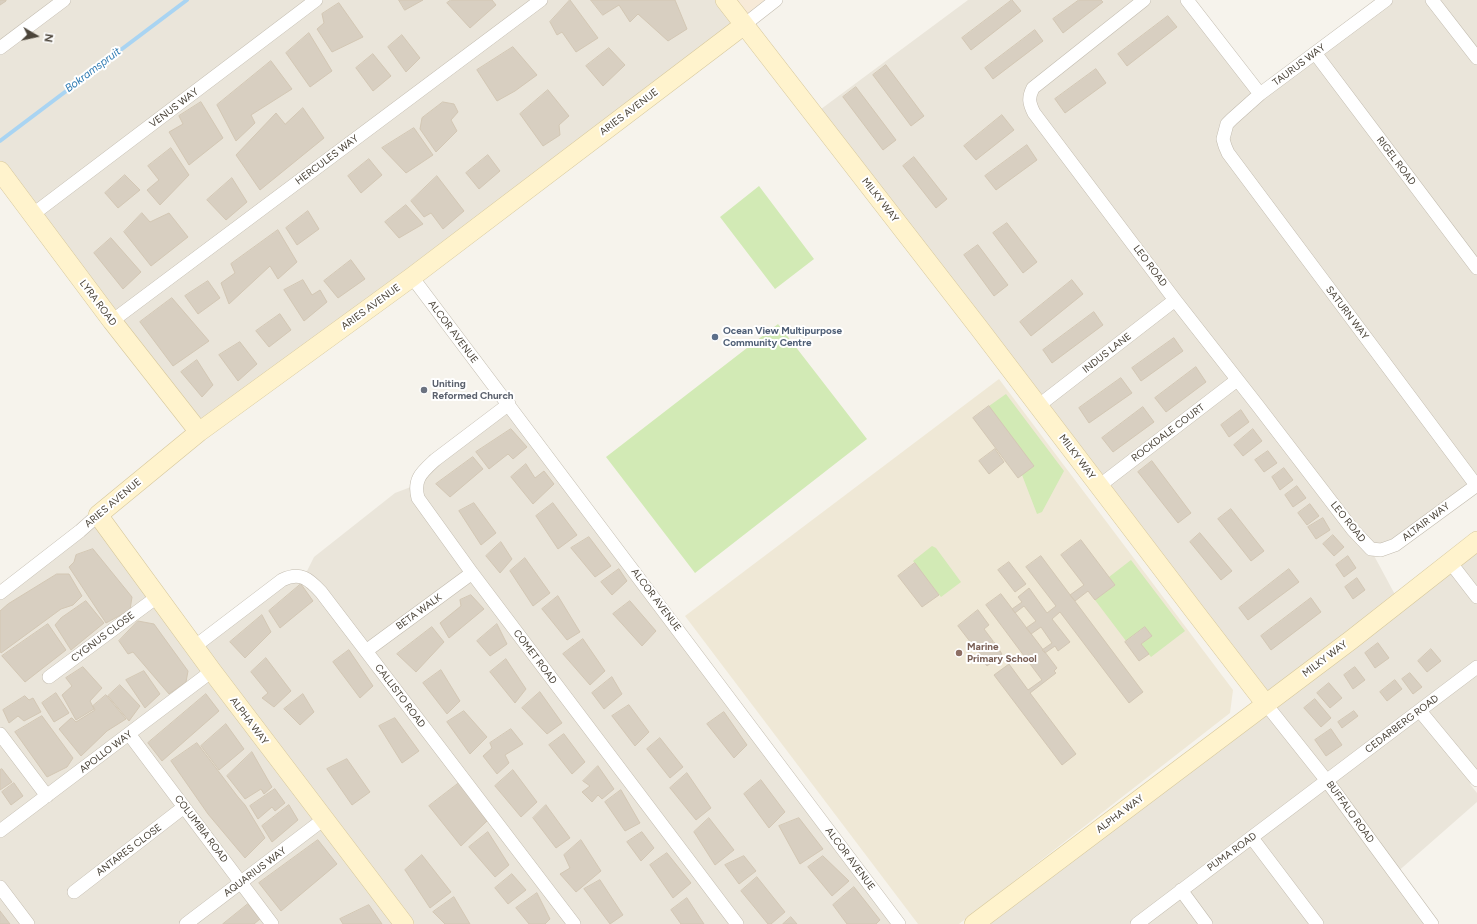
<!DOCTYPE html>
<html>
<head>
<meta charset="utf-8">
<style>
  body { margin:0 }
  #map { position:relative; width:1477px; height:924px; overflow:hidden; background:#f6f3ec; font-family:Figtree,sans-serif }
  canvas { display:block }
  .north { position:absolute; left:16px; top:16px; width:40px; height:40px; -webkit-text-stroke:3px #fff; paint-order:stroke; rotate:99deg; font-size:11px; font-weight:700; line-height:16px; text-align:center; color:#4b4439 }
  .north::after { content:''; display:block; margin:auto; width:14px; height:18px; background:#4b4439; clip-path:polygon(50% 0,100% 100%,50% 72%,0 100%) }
</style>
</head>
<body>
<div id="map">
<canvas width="1477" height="924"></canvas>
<div class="north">N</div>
</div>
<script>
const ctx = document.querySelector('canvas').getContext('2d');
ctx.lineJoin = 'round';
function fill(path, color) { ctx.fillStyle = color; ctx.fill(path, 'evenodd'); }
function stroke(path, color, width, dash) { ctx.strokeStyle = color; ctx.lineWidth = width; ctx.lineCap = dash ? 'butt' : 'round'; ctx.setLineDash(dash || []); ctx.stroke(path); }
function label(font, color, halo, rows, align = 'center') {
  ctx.font = font + ' Figtree,sans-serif'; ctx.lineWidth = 4; ctx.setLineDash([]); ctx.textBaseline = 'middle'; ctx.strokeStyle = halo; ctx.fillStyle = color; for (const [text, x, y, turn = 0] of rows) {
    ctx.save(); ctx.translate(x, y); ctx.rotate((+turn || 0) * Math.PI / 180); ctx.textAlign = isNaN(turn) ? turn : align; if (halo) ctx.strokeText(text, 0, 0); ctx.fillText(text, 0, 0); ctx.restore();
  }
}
const residential = new Path2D(`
  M0,0h725l19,25 -545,407 -199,-261z
  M968,0h219l73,94 126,-94h91v485l-82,60 -24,5 28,52 78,-61v238l-7,5 7,9v9l-82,72 37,50h-458l291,-221 -452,-588z
  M509,404l390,520h-899v-331l98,-78 96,132 88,-67 22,-3 10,-20 81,-64 21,-8z`);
const commercial = new Path2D(`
  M725,0h51l-32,25z`);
const education = new Path2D(`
  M999,379l234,311 -3,23 -271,211h-41l-233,-308z`);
const green = new Path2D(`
  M759,186l55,73 -39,30 -55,-72z
  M778,324l89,115 -172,134 -89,-116z
  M1006,394l58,77 -22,41 -5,2 -15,-39 12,-9 -45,-60z
  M932,546l4,2 25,34 -20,15 -28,-36z
  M1131,560l54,71 -34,26 -10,-13 11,-8 -7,-9 -19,14 -31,-41 20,-15 -6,-8z`);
const stream = new Path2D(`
  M0,141l187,-141`);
const building = new Path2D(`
  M0,0h6v1l-6,4z
  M399,0h24l-18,10z
  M451,0h41l4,5 -26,23 -23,-25z
  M570,0l28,38 -22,14 -14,-20 -5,3 -7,-13z
  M591,0h84l12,29 -19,12 -30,-27 -8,8 -11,-17 -16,10z
  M1012,0l9,11 -50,39 -9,-12z
  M1079,0h22l2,2 -40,31 -10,-14z
  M339,3l24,34 -31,15 -15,-23 7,-6 -2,-9z
  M1168,16l9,11 -50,39 -9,-12z
  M1035,30l8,11 -50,38 -8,-11z
  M309,33l23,38 -22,16 -24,-34z
  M402,35l18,23 -14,14 -18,-25z
  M513,47l24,28 -22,16 -18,10 -20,-31z
  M609,48l16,17 -22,21 -17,-20z
  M373,54l18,22 -18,15 -17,-23z
  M271,61l21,28 -41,26 4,8 -19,18 -19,-36z
  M886,65l38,51 -13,10 -38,-51z
  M1096,69l10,14 -41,30 -10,-14z
  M856,87l40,53 -13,10 -40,-53z
  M548,90l21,26 -10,9 1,10 -17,11 -23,-32z
  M201,102l22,36 -34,27 -20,-33 14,-8 -4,-8z
  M443,102l11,2 4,8 -7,8 6,11 -21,21 -16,-23 2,-11z
  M303,108l21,30 -64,52 -24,-35 40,-42 9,11z
  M1002,115l12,15 -38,30 -12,-14z
  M414,128l19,27 -27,18 -24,-25z
  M1027,145l10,15 -41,30 -11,-14z
  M171,148l18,27 -29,30 -13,-15 12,-10 -11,-14z
  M488,155l12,16 -21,18 -13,-16z
  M914,157l33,42 -11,9 -33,-42z
  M369,159l13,16 -21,18 -13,-17z
  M125,175l15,15 -22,18 -13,-15z
  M437,176l27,35 -21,18 -12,-16 -7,4 -13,-16z
  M232,178l15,24 -21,18 -19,-20z
  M406,205l17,19 -24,14 -14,-16z
  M308,211l11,18 -22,16 -11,-17z
  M142,213l8,9 19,-9 19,24 -37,29 -27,-34z
  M1007,223l30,39 -14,11 -30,-40z
  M278,230l19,32 -19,17 -8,-13 -41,38 -8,-21 14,-10 -4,-9z
  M111,238l30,34 -18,17 -29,-36z
  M978,245l30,40 -14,11 -30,-41z
  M351,260l14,19 -27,19 -14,-17z
  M303,280l9,15 8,-5 7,12 -23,19 -20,-31z
  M1072,280l11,14 -52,42 -11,-14z
  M208,281l12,17 -22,16 -13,-18z
  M172,298l37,43 -36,25 -33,-44z
  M1094,312l9,13 -51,38 -9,-13z
  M280,314l11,16 -22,17 -13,-16z
  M1174,338l9,13 -42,30 -9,-13z
  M240,342l17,22 -19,17 -19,-26z
  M197,360l16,25 -11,12 -21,-25z
  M1196,367l10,15 -40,30 -11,-14z
  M1121,378l11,15 -43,30 -10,-15z
  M989,406l45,60 -16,12 -45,-60z
  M1143,407l11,15 -41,30 -11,-14z
  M1241,410l8,12 -20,15 -8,-12z
  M511,429l16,18 -14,12 -5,-5 -19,15 -13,-17z
  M1253,429l9,12 -19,15 -9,-11z
  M995,449l9,13 -15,12 -10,-13z
  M1268,451l9,12 -13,9 -9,-12z
  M473,457l10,12 -33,28 -14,-13z
  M1152,461l39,52 -13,10 -40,-51z
  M526,464l9,14 9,-7 10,13 -21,20 -22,-27z
  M1284,468l9,12 -13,10 -8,-13z
  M1297,486l9,12 -13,9 -8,-12z
  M474,503l22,30 -15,12 -22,-34z
  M553,503l24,32 -19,14 -22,-33z
  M1310,504l9,12 -12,9 -9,-12z
  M1231,509l33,42 -13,10 -33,-42z
  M1323,518l7,12 -14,9 -8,-12z
  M1200,533l32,38 -11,9 -31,-38z
  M1333,535l11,12 -10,9 -11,-12z
  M589,537l22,29 -16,11 -24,-29z
  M1081,540l34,45 -20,15 -7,-9 -13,10 -5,-6 14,-10 -23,-30z
  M501,542l11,17 -12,14 -14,-17z
  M93,549l39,48 -2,13 -24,13 -37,-56 5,-5 2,-7z
  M1041,556l102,136 -14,11 -69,-91 -8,7 18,23 -12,9 -3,-5 -10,7 -3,-3 10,-7 -11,-16 -10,7 -5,-6 10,-7 -12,-15 -9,7 -3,-4 10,-7 -4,-5 11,-9 18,25 9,-7 -30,-39z
  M1348,556l8,12 -12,9 -8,-12z
  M525,558l25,35 -17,13 -23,-35z
  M1009,562l17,22 -11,8 -17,-22z
  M915,563l24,32 -17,12 -24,-31z
  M619,569l8,12 -15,14 -11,-13z
  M1289,569l10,13 -51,38 -9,-12z
  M57,574h12l13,22 -9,9 -12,4 -60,44 -1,-2v-40l8,-7z
  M1357,578l8,12 -12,9 -8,-12z
  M301,584l12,17 -33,27 -11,-17z
  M1001,594l56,74 -3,3 2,2 -26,20 46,61 -14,11 -68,-90 15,-11 19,26 14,-10 -56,-75z
  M471,595l13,14 -35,29 -9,-15 21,-17 -1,-6z
  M558,596l22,36 -13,8 -25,-31z
  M1311,598l10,14 -50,38 -10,-14z
  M86,601l18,22 -33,27 -16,-25 6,-7z
  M630,601l26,30 -14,15 -29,-32z
  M978,610l11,15 -5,4 9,12 -15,11 -20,-26z
  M262,615l9,17 -26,26 -15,-16z
  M138,621l16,3 34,47 -2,11 -17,12 -36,-42 -5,2 -9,-13z
  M48,624l18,26 -41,32 -23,-26z
  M497,624l10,20 -17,12 -13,-15z
  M432,627l12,15 -28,30 -19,-18z
  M1145,627l7,9 -11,8 8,10 -10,7 -14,-19z
  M583,639l22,32 -15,14 -27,-31z
  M994,642l8,12 -15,12 -9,-12z
  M1378,643l11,15 -14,10 -10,-15z
  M1431,649l10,12 -14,11 -9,-11z
  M349,650l24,36 -13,12 -27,-36z
  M266,658l25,33 -17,16 -12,-9 6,-5 -17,-21z
  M506,659l20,30 -11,14 -25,-31z
  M83,667l19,21 -12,13 4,8 -18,11 -14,-25 10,-9 -6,-8z
  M1355,667l10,13 -12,9 -9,-14z
  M441,670l19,31 -13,13 -24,-31z
  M144,671l16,23 -15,14 -19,-28z
  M1410,673l12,14 -9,7 -11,-15z
  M612,677l10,17 -18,15 -12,-16z
  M1395,680l7,9 -15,12 -7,-9z
  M1329,683l13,15 -12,10 -13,-15z
  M120,685l20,21 -11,15 -21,-25z
  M540,692l22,31 -15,11 -25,-26z
  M56,693l13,20 -15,9 -12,-19z
  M206,694l13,17 -57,50 -14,-18z
  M303,694l11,18 -14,13 -16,-16z
  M106,695l20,24 -19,12 -26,25 -22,-27 12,-11h1l4,4 19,-12 -2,-4z
  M25,696l4,4 4,-2 8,14 -17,9 -6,-5 -9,7 -6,-13z
  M1315,699l16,19 -10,9 -17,-19z
  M629,705l20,27 -14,14 -23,-30z
  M464,711l23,26 -17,17 -23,-32z
  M1354,711l4,5 -16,12 -4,-6z
  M724,712l23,33 -13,13 -27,-34z
  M42,716l31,42 -6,9 -20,10 -32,-45z
  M395,718l24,33 -17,12 -23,-37z
  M226,724l18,25 -25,21 -18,-24z
  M511,729l12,15 -18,11 4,8 -12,11 -14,-18 9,-8 -2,-5z
  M1331,729l11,16 -16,11 -11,-16z
  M564,734l21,28 -13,12 -23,-29z
  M660,738l23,29 -13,11 -23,-29z
  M197,743l41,54 7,8 20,33 -20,20 -37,-44 -37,-53z
  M252,752l20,35 -8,7 -3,-5 -16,10 -18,-23z
  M347,759l23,33 -18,13 -25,-36z
  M598,766l16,23 -12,10 -4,-4 -6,7 -10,-10 8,-6 -7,-5z
  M2,769l10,13 -12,8v-20z
  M513,770l24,32 -16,15 -26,-31z
  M687,773l24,35 -15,12 -26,-32z
  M761,780l24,32 -16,16 -25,-34z
  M14,783l9,13 -12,9 -9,-13z
  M459,783l28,38 -26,25 -32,-40z
  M275,789l10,14 -10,8 -3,-4 -14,12 -8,-13z
  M621,790l19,33 -15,8 -20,-29z
  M289,805l9,15 -26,22 -10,-16z
  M546,805l24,33 -14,10 -23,-30z
  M709,818l25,32 -19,15 -21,-33z
  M799,818l24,31 -23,15 -21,-38z
  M488,832l21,33 -14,12 -26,-30z
  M642,832l12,16 -13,13 -14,-19z
  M318,840l19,24 -56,47 -22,-28z
  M581,840l20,31 -25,21 -16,-18 10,-6 -6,-13z
  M667,853l24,30 -18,15 -23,-33z
  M422,855l29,37 -21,16 -25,-38z
  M744,856l12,15 -17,13 -14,-19z
  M823,856l26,25 -17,15 -24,-29z
  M512,874l14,16 -18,14 -13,-16z
  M757,877l28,35 -14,12h-3l-27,-33z
  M600,880l23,35 -13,9 -26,-35z
  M854,887l26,33 -4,4h-29l-14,-19z
  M537,893l13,26 -5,5h-16l-13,-16z
  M454,897l16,27h-25l-12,-12z
  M687,898l17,26h-23l-10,-14z
  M248,904l12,15 -6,5h-31z
  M369,905l13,19h-39l-3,-5z
  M0,911l10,13h-10z
  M791,917l6,7h-14z`);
const street = new Path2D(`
  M1144,0l-111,88c-5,10 -4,15 1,25l141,187 83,106 95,124 18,19 10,1 14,-5 82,-60
  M1187,0l73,94
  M1386,0l-126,94 -28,25 -5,5 -4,15 2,7 3,7 248,332
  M1432,0l45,58
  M744,25l32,-25
  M0,48l64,-48
  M1315,53l162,215
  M32,215l284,-215
  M412,277l487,647
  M112,321l429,-321
  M509,404l-74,56c-13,12 -22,19 -17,38l54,75 265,351
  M1038,406l137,-106
  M1099,486l138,-106
  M1450,562l27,35
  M0,593l80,-62 18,-16
  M194,647l88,-67c18,-9 27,-1 39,12l253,332
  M366,651l106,-78
  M49,677l108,-80
  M1265,703l62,78 105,143
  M1420,711l57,69
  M0,734l47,62
  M129,734l143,190
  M0,831l212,-160
  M1252,838l65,86
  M0,887l28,37
  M1181,890l25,34
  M74,892l110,-85
  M186,924l138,-105
  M1137,924l340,-257`);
const secondary = new Path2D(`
  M725,0l254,328 216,284 70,91
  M0,171l112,150 87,111
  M404,924l-192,-253 -114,-156 101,-83 213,-155 332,-252
  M974,924l377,-284 126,-99`);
const markers = [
  [715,337,4,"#5c6f8a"],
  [424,390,4,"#6b7280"],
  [959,653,4,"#8d6e63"]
];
const streetNames = [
  ["TAURUS WAY",1299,65,-37],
  ["VENUS WAY",174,108,-37],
  ["ARIES AVENUE",629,112,-37],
  ["HERCULES WAY",327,160,-37],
  ["RIGEL ROAD",1396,161,53],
  ["MILKY WAY",880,200,52],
  ["LEO ROAD",1150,266,53],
  ["LYRA ROAD",98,303,53],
  ["ARIES AVENUE",371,307,-36],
  ["SATURN WAY",1347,313,53],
  ["ALCOR AVENUE",453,332,53],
  ["INDUS LANE",1107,353,-38],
  ["ROCKDALE COURT",1168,433,-37],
  ["MILKY WAY",1077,457,53],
  ["ARIES AVENUE",113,503,-40],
  ["LEO ROAD",1348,522,51],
  ["ALTAIR WAY",1426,522,-37],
  ["ALCOR AVENUE",656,600,53],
  ["BETA WALK",419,612,-36],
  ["CYGNUS CLOSE",103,637,-37],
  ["COMET ROAD",535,657,53],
  ["MILKY WAY",1325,659,-37],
  ["CALLISTO ROAD",400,696,53],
  ["ALPHA WAY",249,721,53],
  ["CEDARBERG ROAD",1402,724,-37],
  ["APOLLO WAY",106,752,-37],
  ["BUFFALO ROAD",1350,812,54],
  ["ALPHA WAY",1120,814,-37],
  ["COLUMBIA ROAD",201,829,53],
  ["ANTARES CLOSE",129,850,-37],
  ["PUMA ROAD",1232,852,-36],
  ["ALCOR AVENUE",850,859,53],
  ["AQUARIUS WAY",255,872,-37]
];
const serviceNames = [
  ["Ocean View Multipurpose",723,331],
  ["Community Centre",723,343]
];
const worshipNames = [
  ["Uniting",432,384],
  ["Reformed Church",432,396]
];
const educationNames = [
  ["Marine",967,647],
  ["Primary School",967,659]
];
const waterNames = [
  ["Bokramspruit",93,70,-37]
];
fill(residential, '#eae5da');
fill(commercial, '#f7ead8');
fill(education, '#efe8d6');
fill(green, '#d2eab5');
stroke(stream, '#a9d4f2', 4);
fill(building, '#d8cfc1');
stroke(building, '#d3c7b4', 1);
stroke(street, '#c2bbae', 14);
stroke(secondary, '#d6c79b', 20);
stroke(street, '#fff', 13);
stroke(secondary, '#fff3cd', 19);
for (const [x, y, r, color] of markers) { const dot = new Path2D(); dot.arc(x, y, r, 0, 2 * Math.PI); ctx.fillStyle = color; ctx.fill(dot); stroke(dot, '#fff', 1.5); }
label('10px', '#4b4439', '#fff', streetNames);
label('bold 10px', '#4e5e75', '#fff', serviceNames, 'left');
label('bold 10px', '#5b616d', '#fff', worshipNames, 'left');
label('bold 10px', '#785e54', '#fff', educationNames, 'left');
label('italic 11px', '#2e7ab2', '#fff', waterNames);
</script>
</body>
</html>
